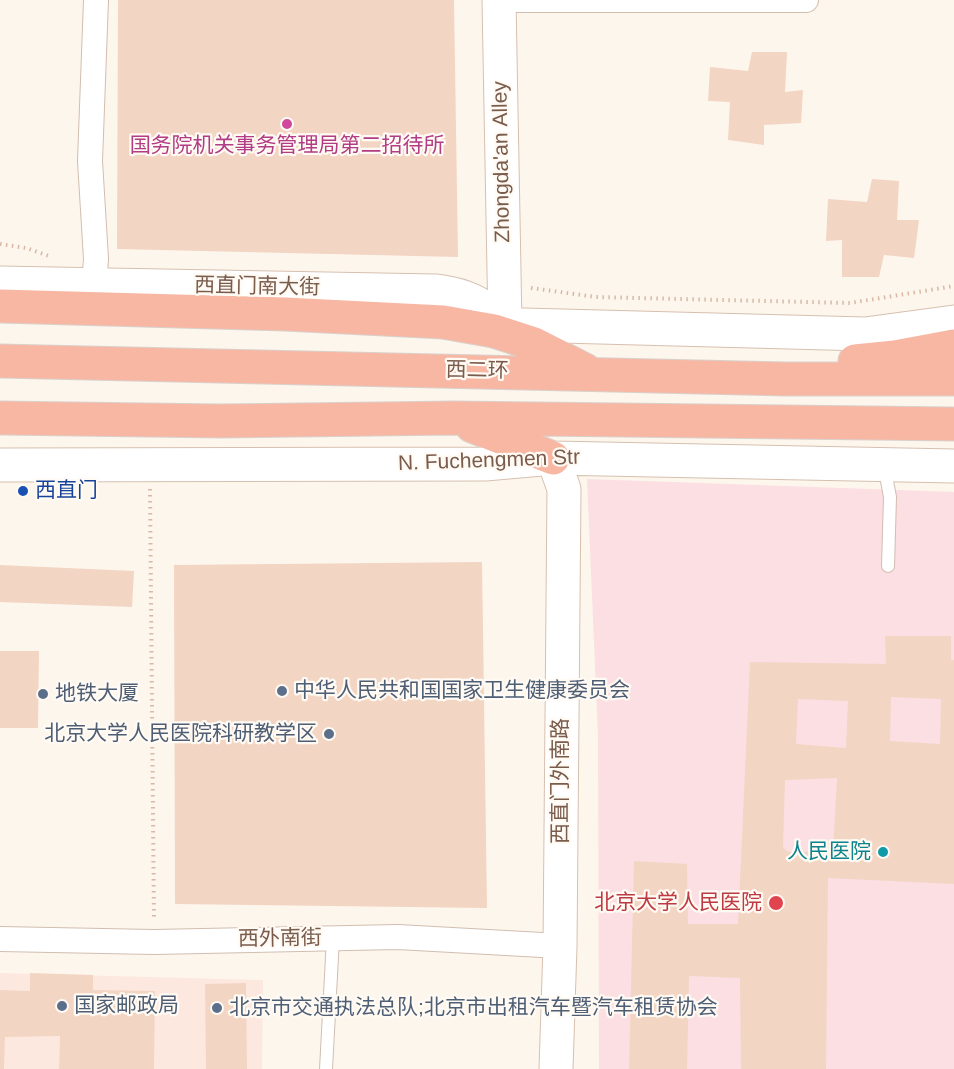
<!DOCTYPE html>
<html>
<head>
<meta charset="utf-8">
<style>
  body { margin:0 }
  canvas { display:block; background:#fdf6ec }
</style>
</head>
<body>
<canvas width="954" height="1069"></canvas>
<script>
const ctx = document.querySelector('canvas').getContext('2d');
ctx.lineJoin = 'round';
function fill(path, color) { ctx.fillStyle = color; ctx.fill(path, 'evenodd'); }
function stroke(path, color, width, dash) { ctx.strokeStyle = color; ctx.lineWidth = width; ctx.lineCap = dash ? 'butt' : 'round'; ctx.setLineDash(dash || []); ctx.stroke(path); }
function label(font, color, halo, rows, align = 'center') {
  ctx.font = font + ' Arial,"Noto Sans SC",sans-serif'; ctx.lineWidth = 4.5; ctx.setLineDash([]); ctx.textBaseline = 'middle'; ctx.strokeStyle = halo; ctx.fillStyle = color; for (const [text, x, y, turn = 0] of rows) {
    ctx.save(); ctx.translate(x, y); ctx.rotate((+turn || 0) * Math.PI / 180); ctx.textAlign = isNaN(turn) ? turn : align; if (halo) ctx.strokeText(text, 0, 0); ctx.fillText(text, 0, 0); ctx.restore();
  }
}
const commercial = new Path2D(`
  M0,973l263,7 -1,89h-262z`);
const medical = new Path2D(`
  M587,479l367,13v577h-355l-1,-333z`);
const building = new Path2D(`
  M118,0h336l4,257 -341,-8z
  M752,52h35l-2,40 18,-2 -2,33 -37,2v20l-36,-5 2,-38 -22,-1 2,-34 38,4z
  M872,179l27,2 -2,39h22l-5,38 -30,-3 -5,22h-37v-37l-16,1 2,-42 39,3z
  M482,562l5,346 -312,-4 -1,-339z
  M0,565l134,6 -2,36 -132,-5z
  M885,636h66v24h3v224l-126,-6 -2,191h-85l-1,-91 -51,-2 -2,93h-58l5,-208 53,3 1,60h50l12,-262 136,2zM891,697l50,2 -1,45 -50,-3zM798,699l50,2 -2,47 -50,-4zM837,778l-4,73 -44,1 -6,-4 2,-68z
  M0,651h39l-1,77h-38z
  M30,973l63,2v15l62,1 -1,78h-95l1,-33 -55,1 -1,32h-4v-79l30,1z
  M246,983l1,86h-41l-1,-85z`);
const path = new Path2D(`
  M0,244l26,4 23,8
  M531,288l65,9 254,6 104,-17
  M150,489l4,431`);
const lane = new Path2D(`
  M884,465l6,32 -2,69
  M326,1069l7,-131`);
const street = new Path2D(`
  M499,0h307
  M94,285l2,-26 -6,-98 6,-161
  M0,939l154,3 244,-5 162,9`);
const secondary = new Path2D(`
  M499,0l6,325
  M0,283l435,8c18,2 37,7 51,18 7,6 11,12 19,16
  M486,324l379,10 89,-12
  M553,458l11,31 -4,457 -4,123
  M0,465l485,-1 68,-6 401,8`);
const highway = new Path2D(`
  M0,306l285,8 158,8 51,9 40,13 51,26
  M0,361l786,18h168
  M855,361l40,-4 59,-11
  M0,418l221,3 233,-3 500,6
  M472,426l81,32`);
const markers = [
  [287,124,6,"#d1479c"],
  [23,491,6,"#1a4fb4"],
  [282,691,6,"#5c6f8a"],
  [43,694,6,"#5c6f8a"],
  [329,734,6,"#5c6f8a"],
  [883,852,6,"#0f9aa8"],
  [776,903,8,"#e0444e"],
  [62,1006,6,"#5c6f8a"],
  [217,1008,6,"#5c6f8a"]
];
const hotelNames = [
  ["国务院机关事务管理局第二招待所",287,146]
];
const streetNames = [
  ["Zhongda'an Alley",502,162,-91],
  ["西直门南大街",257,287,1],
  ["西二环",477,371,1],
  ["N. Fuchengmen Str",489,461,-2],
  ["西直门外南路",561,781,-90],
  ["西外南街",280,939,-1]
];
const transitNames = [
  ["西直门",35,491]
];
const serviceNames = [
  ["中华人民共和国国家卫生健康委员会",294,691],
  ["地铁大厦",55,694],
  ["北京大学人民医院科研教学区",317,734,"right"],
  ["国家邮政局",74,1006],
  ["北京市交通执法总队;北京市出租汽车暨汽车租赁协会",229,1008]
];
const cultureNames = [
  ["人民医院",871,852]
];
const healthNames = [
  ["北京大学人民医院",762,903]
];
fill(commercial, '#fde8e0');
fill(medical, '#fbdfe3');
fill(building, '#f3d5c3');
stroke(lane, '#d1beb0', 14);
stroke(street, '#d1beb0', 26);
stroke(secondary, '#d6c0b0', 35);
stroke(highway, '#dad1cd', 35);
stroke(path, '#d9b8a5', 4, [1.5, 4.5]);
stroke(lane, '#fff', 12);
stroke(street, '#fff', 24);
stroke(secondary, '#fff', 33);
stroke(highway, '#f7b7a3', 33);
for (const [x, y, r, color] of markers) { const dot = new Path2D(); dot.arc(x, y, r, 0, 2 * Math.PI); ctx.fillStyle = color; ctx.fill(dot); stroke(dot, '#fffaf3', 2); }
label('21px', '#b23c85', '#fffaf3', hotelNames);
label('21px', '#7a5c4d', '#fffaf3', streetNames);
label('21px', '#164399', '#fffaf3', transitNames, 'left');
label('21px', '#4e5e75', '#fffaf3', serviceNames, 'left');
label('21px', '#0d838f', '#fffaf3', cultureNames, 'right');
label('21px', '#be3a42', '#fffaf3', healthNames, 'right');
</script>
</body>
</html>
